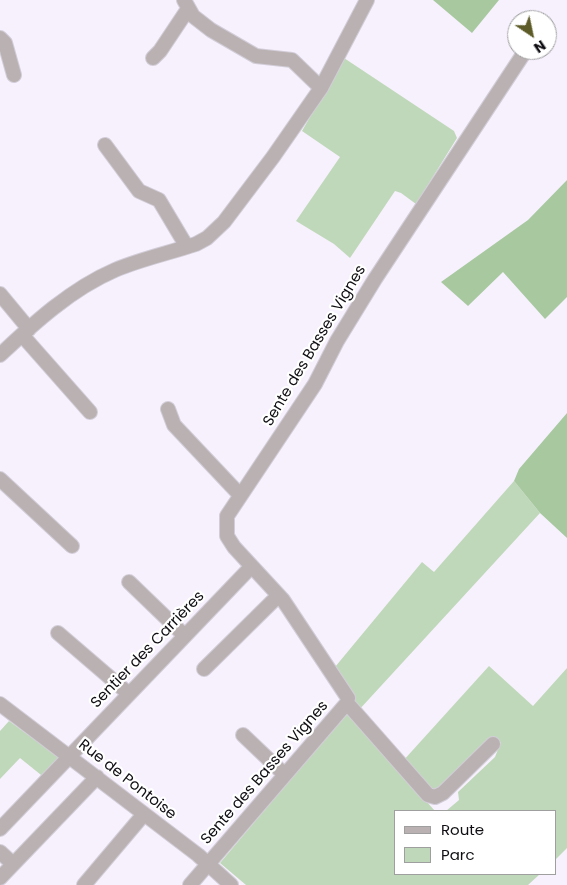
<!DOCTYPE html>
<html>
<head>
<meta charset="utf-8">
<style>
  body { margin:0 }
  #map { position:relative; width:567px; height:885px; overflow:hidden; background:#f7f1fe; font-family:Poppins,sans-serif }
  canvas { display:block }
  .legend { position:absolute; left:394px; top:810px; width:162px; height:65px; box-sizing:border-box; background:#fff; border:1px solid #9f9fa0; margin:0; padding:6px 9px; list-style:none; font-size:15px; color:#100e12 }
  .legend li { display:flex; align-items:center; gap:10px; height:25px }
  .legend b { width:25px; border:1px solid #9f9fa0 }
  .north { position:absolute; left:507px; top:10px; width:50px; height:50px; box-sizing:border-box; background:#fff; border:1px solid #9f9fa0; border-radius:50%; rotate:146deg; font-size:14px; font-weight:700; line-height:20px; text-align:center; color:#100e12 }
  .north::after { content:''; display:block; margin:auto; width:18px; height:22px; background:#5d5b28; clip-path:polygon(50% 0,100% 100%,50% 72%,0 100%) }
</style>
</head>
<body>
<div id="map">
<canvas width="567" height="885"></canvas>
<ul class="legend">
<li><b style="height:6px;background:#bab2b2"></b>Route</li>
<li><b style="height:14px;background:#c0d8ba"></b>Parc</li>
</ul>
<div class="north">N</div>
</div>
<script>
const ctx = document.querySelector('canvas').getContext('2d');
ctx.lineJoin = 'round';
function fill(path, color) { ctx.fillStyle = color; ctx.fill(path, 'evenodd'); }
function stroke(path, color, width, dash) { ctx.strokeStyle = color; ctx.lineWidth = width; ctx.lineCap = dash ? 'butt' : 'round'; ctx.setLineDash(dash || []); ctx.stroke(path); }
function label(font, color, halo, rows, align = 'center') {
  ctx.font = font + ' Poppins,sans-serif'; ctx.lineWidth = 4.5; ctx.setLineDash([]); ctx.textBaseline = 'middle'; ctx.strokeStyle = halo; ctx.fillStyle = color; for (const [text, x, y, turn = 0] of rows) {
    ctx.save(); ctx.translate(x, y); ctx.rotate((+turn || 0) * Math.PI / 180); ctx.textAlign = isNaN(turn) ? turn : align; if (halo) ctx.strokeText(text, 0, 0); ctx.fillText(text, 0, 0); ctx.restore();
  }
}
const green = new Path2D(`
  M344,58l110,73 3,7 -41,66 -15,-11 -6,-2 -45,67 -16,-14 -38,-23 44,-64 -38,-26z
  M514,481l26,32 -182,198 -23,-44 87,-105 12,10z
  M489,666l44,40 34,-38v180l-11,11v-48h-110l13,-11 -1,-8 37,-35 6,-15 -16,7 -46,41 -8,1 -29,-29z
  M347,712l88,99h-39v63h144l-12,11h-282l-26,-22z
  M9,721l54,39 -17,19 -26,-21 -20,21v-48z`);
const forest = new Path2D(`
  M433,0h66l-27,33z
  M567,180v117l-22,22 -42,-47 -35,34 -27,-24 87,-62z
  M567,413v125l-27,-25 -26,-32 5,-12z`);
const minor = new Path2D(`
  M184,0l9,16 18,14 45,26 36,4 29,28
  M0,38l5,5 9,32
  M153,58l7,-7 28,-42
  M105,145l34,46 20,9 28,47
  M0,294l29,35
  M22,335l68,77
  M0,355c34,-32 71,-66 115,-85 26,-11 54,-17 81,-26l11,-6 17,-16 49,-65 48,-69 46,-88
  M168,409l6,16 66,70
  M0,479l72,67
  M129,582l56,54
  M58,633l71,61
  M204,669l74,-73
  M347,703l81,92 7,2 8,-4 50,-49
  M0,704l198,151 33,30
  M243,735l41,39
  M0,829l251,-262
  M0,852l13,12
  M0,878l97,-101
  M84,885l60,-71
  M190,885l157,-182 1,-5 -65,-98 -49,-53 -7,-11v-20l88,-132 22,-43 38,-62 149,-226`);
const streetNames = [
  ["Sente des Basses Vignes",315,346,-59],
  ["Sentier des Carrières",148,650,-46],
  ["Sente des Basses Vignes",265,773,-49],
  ["Rue de Pontoise",127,780,38]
];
fill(green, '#c0d8ba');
fill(forest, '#a8c9a0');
stroke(minor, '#d2cdd8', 16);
stroke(minor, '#bab2b2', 14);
label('15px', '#100e12', '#fff', streetNames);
</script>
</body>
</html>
